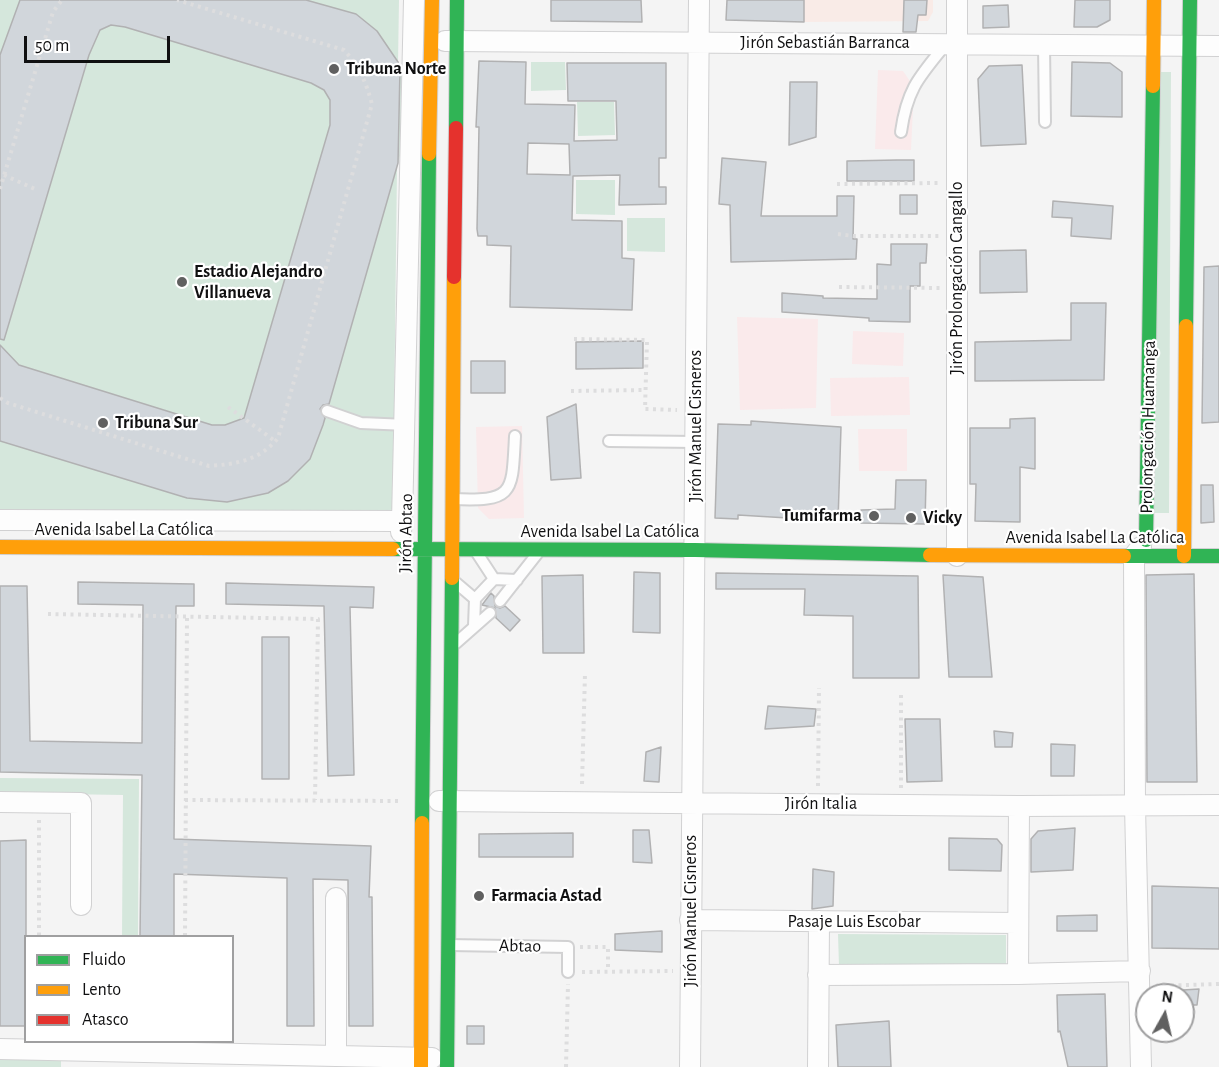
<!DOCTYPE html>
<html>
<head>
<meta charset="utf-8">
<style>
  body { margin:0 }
  #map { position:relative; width:1219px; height:1067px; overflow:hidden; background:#f4f4f4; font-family:"Alegreya Sans",sans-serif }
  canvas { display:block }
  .legend { position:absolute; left:24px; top:935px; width:210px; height:108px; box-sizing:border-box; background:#fff; border:2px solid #9f9fa0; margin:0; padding:8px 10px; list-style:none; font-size:18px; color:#101011 }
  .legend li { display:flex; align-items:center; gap:12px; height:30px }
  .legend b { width:30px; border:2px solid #9f9fa0 }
  .north { position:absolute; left:1135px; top:983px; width:60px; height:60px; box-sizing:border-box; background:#fff; border:2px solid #9f9fa0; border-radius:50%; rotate:8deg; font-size:16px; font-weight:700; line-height:24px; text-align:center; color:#101011 }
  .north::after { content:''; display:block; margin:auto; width:21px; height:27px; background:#606060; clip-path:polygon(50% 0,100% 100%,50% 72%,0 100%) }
  .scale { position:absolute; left:24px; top:36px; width:146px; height:27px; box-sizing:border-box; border:3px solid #101011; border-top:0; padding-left:8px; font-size:18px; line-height:21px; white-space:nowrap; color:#101011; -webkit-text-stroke:4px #fff; paint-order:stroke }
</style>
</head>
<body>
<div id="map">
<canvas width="1219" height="1067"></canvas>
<ul class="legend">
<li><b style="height:8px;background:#30b455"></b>Fluido</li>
<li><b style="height:8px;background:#ff9f0a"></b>Lento</li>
<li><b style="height:8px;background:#e5322d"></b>Atasco</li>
</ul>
<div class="north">N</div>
<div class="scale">50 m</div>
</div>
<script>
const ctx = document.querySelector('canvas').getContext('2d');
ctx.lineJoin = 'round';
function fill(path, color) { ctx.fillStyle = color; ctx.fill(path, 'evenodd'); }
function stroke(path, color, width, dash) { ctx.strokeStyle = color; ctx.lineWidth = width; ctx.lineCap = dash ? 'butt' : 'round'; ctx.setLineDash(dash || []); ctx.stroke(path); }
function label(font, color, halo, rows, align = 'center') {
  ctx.font = font + ' "Alegreya Sans",sans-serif'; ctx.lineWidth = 4.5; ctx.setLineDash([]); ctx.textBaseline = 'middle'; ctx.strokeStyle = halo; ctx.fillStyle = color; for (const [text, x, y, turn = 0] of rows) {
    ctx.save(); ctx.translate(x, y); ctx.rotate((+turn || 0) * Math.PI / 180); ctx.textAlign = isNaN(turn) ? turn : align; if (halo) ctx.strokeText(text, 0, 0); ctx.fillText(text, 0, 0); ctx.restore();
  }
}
const industrial = new Path2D(`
  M878,70l25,1 11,16 -3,63 -36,-1z
  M737,317l81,2 -2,89 -76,2z
  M853,331l51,2 -1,33 -51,-2z
  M909,377l1,38 -79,1 -1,-38z
  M522,426l2,92 -35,1 -11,-11 -2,-81z
  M858,429h49v42h-48z`);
const medical = new Path2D(`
  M804,0h129v12l-5,9 -124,1z`);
const green = new Path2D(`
  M0,0h399l-1,63 6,13 -3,76 -4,15 -3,256 1,84 -16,11 -379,-3z
  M531,62h34l1,28 -35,1z
  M1154,72h17l-2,441h-17z
  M577,102h37l1,33 -37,1z
  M576,180h39v35l-39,-1z
  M627,218h38v34l-38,-1z
  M0,778l139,1 -1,157h-16l1,-141 -123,-2z
  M838,934l168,1v32l-167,-1z
  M0,1058l61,1v8h-61z`);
const building = new Path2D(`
  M20,0h286l50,14 21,17 21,31 2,6 -2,95 -69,241 -6,1 -3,4 5,9 -2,7 -13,34 -22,22 -20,12 -41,9 -40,-4 -187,-57v-96l19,20 193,60h13l19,-7 86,-293v-25l-6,-10 -13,-7 -186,-56 -14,-2 -11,5 -11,25 -85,285 -4,-1v-284z
  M551,0h90l1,22 -91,-1z
  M727,0h77v22l-78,-2z
  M904,0h23l-1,15h-8l-2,17h-13z
  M1075,0h35v20l-13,7h-23z
  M1008,5l1,22 -26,1v-22z
  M479,61l47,1 -1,42 50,1 -1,36 43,-1 -1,-39h-48l-1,-38h99v95h-7v29h7v17l-47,1 1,-30 -47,1 -1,44 50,1v37l12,1 -2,51 -122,-3 1,-61 -24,-1v-9h-9l-1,-7 2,-102h-3zM528,143l41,1 1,31 -43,-1z
  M1072,62l38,1 12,9v45l-51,-1z
  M1022,65l4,79 -45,2 -3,-67 11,-13z
  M790,82h27l-1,55 -27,8z
  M722,158l44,4 -5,54h76v-20h17l-1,43h4l-1,20 -125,3 -1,-57 -11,-1z
  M897,160h17v21h-67v-20z
  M900,195h17v19h-17z
  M1053,201l60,5 -2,33 -40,-3 1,-18 -20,-1z
  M891,244h36l-1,19h-6v23h-10v36l-41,-1v-3l-87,-6v-19l41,3v2l54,1v-35l14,1z
  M1026,250l1,42 -47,1v-42z
  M1219,266v156l-17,1 2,-156z
  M1071,303h35l-2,77 -129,1v-39l96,-2z
  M643,341v27l-67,1v-27z
  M471,361h34v32h-34z
  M576,404l5,74 -30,2 -4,-63z
  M1035,418v51l-15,-2v55l-45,-1 1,-37h-6v-56h40v-9z
  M751,421l90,6 -3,94 -100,-6v4l-23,-1 3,-94 33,1z
  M896,480h30l-1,44 -64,-1v-13l34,-1z
  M1201,485h12l1,37 -13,1z
  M634,572l26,1v60l-27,-1z
  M716,573l202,3 1,102h-66v-62l-49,-1 1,-26h-89z
  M1194,574l3,208h-50l-1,-207z
  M583,575l1,78h-41l-1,-77z
  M943,575l40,2 9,100h-43z
  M78,582l116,2v22h-18l-2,233 197,7 -2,51h3l1,129h-24l-1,-146 -35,-1 1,147h-27v-148l-113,-4v62h-34l2,-161 -142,-3v-186h27l3,155 112,2 1,-138 -65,-1z
  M226,583l148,4 -1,21 -23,-1 4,168 -26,1 -4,-170 -98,-2z
  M491,593l3,3 1,10 5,2 5,-2 15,14 -10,11 -14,-13 -1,-10 -13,-3z
  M262,637h27v142h-27z
  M768,706l48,3 -2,17 -49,3z
  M905,719h35l2,62 -35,1z
  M994,731l19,2 -1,14h-17z
  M1051,744l24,1 -1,31h-23z
  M661,747l-2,35 -15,-1 2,-29z
  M1075,828l-2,42 -42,2v-33l7,-8z
  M633,830h16l3,33 -19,-1z
  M573,833v24h-94v-23z
  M949,838l48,1 5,6 -1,26 -52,-1z
  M26,840v186h-26v-185z
  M813,869l21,3 -1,34 -21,3z
  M1152,886l67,2v61l-67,-1z
  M1097,915v16h-40v-15z
  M662,931v21l-47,-2v-16z
  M1199,989l-2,16h-14v-15z
  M1105,994l2,73h-39l-8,-36 -2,1 -1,-37z
  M889,1021l2,46h-53l-2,-42z
  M467,1026h17v18h-17z`);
const path = new Path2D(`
  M4,175l33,15
  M837,184l101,-1
  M0,189l53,-177 9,-12
  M838,234l15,2h86
  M839,287l101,1
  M574,339l73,1 -2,69 32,1
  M571,391l75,-1
  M0,398l8,5 201,63c28,-2 51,-6 69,-28l94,-334c-6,-22 -13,-38 -28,-54l-167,-50
  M228,407l47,34
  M48,614l270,5 -3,181
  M901,695v93
  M582,784l3,-110
  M818,786l1,-98
  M185,800l215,1
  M39,820v116
  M185,936l2,-319
  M580,947h28v24
  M582,972l91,-1
  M1156,986l63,-2
  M566,1067l2,-83`);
const lane = new Path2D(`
  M1044,45l1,77
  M901,132c6,-43 18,-55 45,-88
  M327,411l34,12 46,2
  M609,441l87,1
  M452,499c63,3 60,-6 63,-63
  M477,553l17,26 23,1
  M455,582l20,17 -1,27
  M475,599l19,-20
  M500,601l37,-47
  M456,643l34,-30
  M449,945l119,2v25`);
const street = new Path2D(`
  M957,0v556
  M445,41l774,5
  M0,520l402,1 -1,11
  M402,521l12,-521
  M1141,547l-7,9 1,250 6,261
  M439,801l580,5 200,-1
  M0,802l81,1v102
  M336,898v158
  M690,920l328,3
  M1018,974l122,-3
  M818,975l200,-1 1,-168
  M0,1049l432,9
  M690,1067l9,-1067
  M818,1067l1,-146`);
const fast = new Path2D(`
  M456,128l1,-128
  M1186,326l4,-326
  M1146,540l7,-454
  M393,549l302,1 235,5
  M1124,556h95
  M422,823l7,-669
  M447,1067l5,-489`);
const slow = new Path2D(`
  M1153,86l1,-86
  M429,154l3,-154
  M0,547l393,2
  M930,555l194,1
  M1184,556l2,-230
  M452,578l2,-301
  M421,1067l1,-244`);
const jam = new Path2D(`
  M454,277l2,-149`);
const markers = [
  [334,69,6,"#606060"],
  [182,282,6,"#606060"],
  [103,423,6,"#606060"],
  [874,516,6,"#606060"],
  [911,518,6,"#606060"],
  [479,896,6,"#606060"]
];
const streetNames = [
  ["Jirón Sebastián Barranca",825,43],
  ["Jirón Prolongación Cangallo",957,278,-90],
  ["Jirón Manuel Cisneros",696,426,-90],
  ["Prolongación Huamanga",1148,427,-89],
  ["Avenida Isabel La Católica",124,530],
  ["Avenida Isabel La Católica",610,532],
  ["Jirón Abtao",406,533,-89],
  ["Avenida Isabel La Católica",1095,538],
  ["Jirón Italia",821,804],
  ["Jirón Manuel Cisneros",691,911,-90],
  ["Pasaje Luis Escobar",854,922],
  ["Abtao",520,946,1]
];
const poiNames = [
  ["Tribuna Norte",346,69],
  ["Estadio Alejandro",194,272],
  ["Villanueva",194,293],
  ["Tribuna Sur",115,423],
  ["Tumifarma",862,516,"right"],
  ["Vicky",923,518],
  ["Farmacia Astad",491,896]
];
fill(industrial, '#faeaeb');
fill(medical, '#f9ebe7');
fill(green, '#d5e7dc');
fill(building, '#d1d6db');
stroke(building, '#b1b1b2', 1.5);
stroke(lane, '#d1d1d2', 14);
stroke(street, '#d1d1d2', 22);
stroke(fast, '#d1d1d2', 16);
stroke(slow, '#d1d1d2', 16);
stroke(jam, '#d1d1d2', 16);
stroke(path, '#ddddde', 4, [3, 4.5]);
stroke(lane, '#fdfdfd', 10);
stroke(street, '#fdfdfd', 20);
stroke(fast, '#30b455', 14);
stroke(slow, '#ff9f0a', 14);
stroke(jam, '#e5322d', 14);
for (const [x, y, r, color] of markers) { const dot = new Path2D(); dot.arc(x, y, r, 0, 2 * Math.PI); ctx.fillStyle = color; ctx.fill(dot); stroke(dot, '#fff', 2); }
label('18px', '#101011', '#fff', streetNames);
label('bold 18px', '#101011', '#fff', poiNames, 'left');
</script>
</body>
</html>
